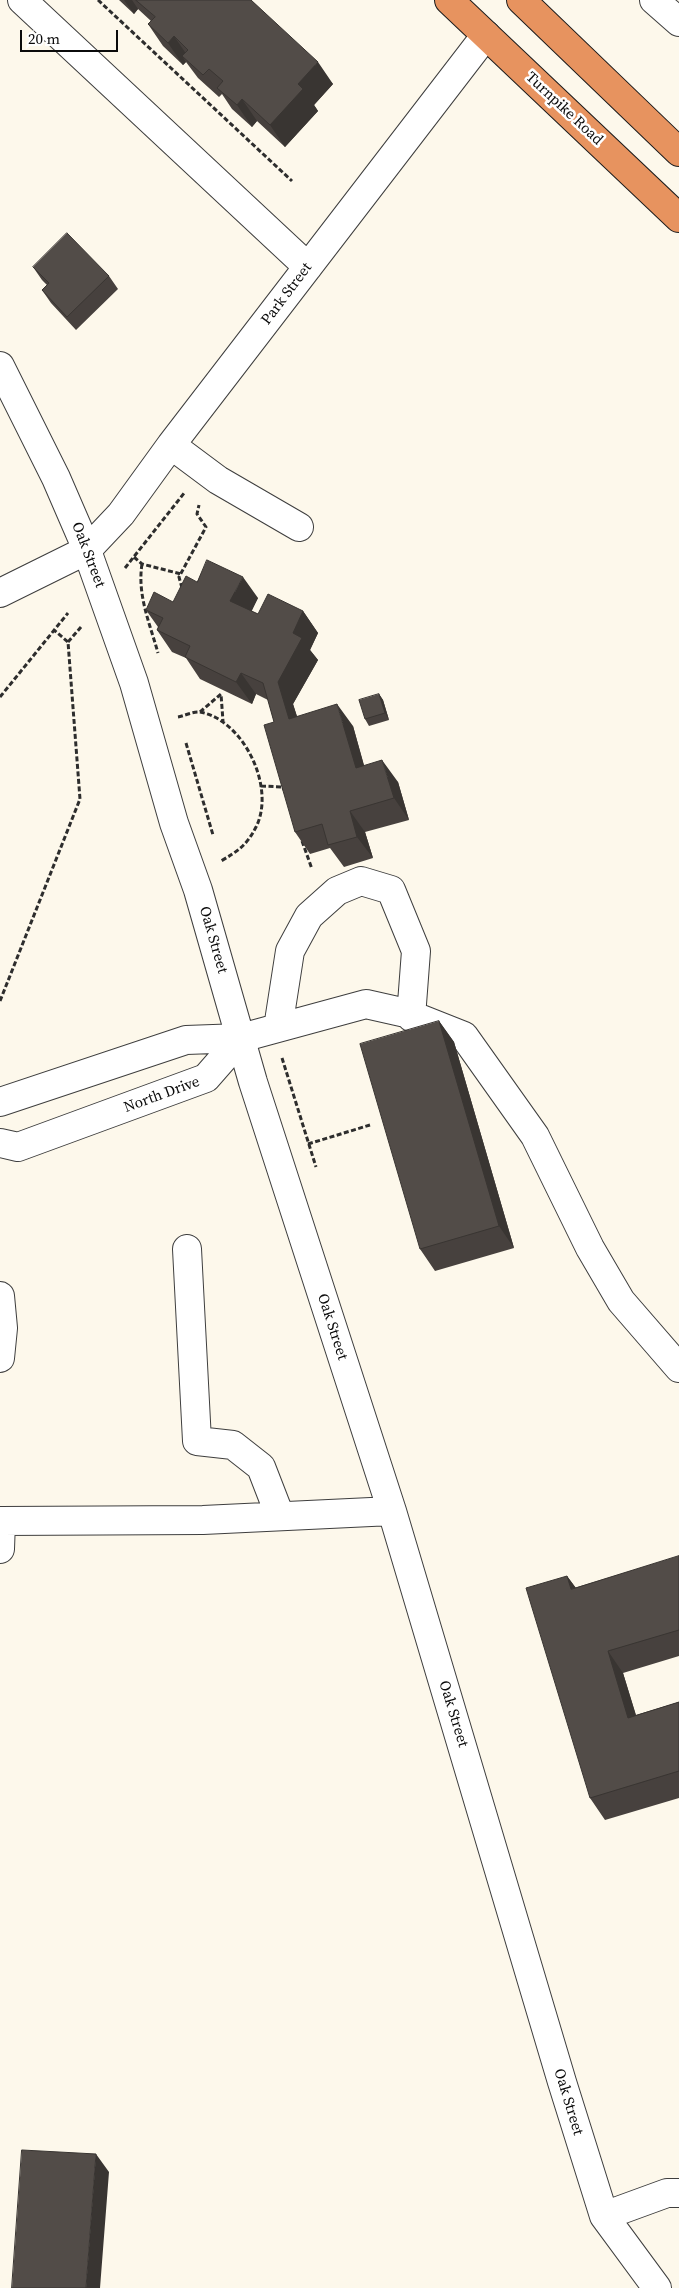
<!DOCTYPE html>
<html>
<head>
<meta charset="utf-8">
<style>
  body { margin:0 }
  #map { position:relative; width:679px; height:2288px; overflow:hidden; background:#fdf8eb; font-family:"Source Serif 4",serif }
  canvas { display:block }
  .scale { position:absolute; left:20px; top:30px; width:98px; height:22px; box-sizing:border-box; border:2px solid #0b0b0b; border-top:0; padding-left:6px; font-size:15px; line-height:18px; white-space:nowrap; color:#0b0b0b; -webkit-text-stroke:4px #fff; paint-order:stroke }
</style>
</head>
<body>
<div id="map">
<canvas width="679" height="2288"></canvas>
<div class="scale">20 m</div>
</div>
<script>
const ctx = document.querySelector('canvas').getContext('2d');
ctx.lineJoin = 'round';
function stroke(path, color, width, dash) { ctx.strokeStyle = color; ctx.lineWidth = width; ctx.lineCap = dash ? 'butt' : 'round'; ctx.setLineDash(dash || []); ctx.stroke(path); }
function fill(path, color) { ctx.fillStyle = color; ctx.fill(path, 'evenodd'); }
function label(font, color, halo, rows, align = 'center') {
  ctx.font = font + ' "Source Serif 4",serif'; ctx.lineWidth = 5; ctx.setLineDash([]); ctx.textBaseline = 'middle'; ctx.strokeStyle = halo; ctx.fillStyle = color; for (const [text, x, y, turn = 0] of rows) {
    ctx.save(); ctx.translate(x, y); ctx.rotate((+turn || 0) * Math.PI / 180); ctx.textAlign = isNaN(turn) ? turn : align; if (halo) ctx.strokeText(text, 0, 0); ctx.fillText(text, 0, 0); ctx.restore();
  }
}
const path = new Path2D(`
  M98,0l194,181
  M134,557l8,7 39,10
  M142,564c-5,31 8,60 16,89
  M125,568l60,-76
  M182,588l-3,-11 27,-50 -9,-13 2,-9
  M68,642l13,-15
  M0,697l68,-84
  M200,712l21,-18 2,27
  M178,717c6,-1 16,-6 22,-5 44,8 76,76 56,115 -9,18 -18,24 -35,34
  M186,743l27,92
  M261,786l22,1 1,3
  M302,841l10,28
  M0,1001l80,-202 -12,-157 -14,-12
  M282,1058l34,109
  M308,1144l62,-19`);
const minor = new Path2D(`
  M22,0l286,267
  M654,0l25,22
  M0,366l56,112 29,67 49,138 40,140 24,67 55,192 139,429 170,571 42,134 53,72
  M171,445l47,35 81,47
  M0,593l87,-43 34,-36 50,-69 315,-410
  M278,1028l12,-77 19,-35 28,-25 24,-10 30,9 25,61 -5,66
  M0,1102l186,-62 55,-2 125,-34 40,9 58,23 71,100 55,112 31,53 58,67
  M0,1143l18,4 188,-69 35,-40
  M187,1249l10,192 36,4 28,22 19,49
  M0,1296l3,32 -3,30
  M1,1521l202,-1 189,-9
  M0,1549l1,-28
  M604,2216l63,-23h12`);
const highway = new Path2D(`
  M449,0l230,218
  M521,0l158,152`);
const wall = new Path2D(`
  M119,0h132l82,84 -19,21 4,6 -33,36 -28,-26 -5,6 -20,-18 -10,-15 -3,3 -21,-19 -12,-16 -3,3 -20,-19 -15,-22 3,-3 -13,-12 -4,5z
  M33,267l76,9 9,13 -42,41 -25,-27 -9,-13 5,-5 -5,-5z
  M197,582l61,16 -7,13 7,3 45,-3 15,22 -8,17 8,10 -25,44 4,12 56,10 11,40 34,16 11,38 -44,12 8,26 -29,9 -14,-19 -20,6 -15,-22 -21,-110 -6,-22 -12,-6 -4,10 -52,-25 -14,-21 -14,-6 -15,-22 1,-3 -12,-17 27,-8z
  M379,694l4,6 6,20 -20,6 -4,-7z
  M439,1021l15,21 60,206 -79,23 -15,-22z
  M679,1556v100l-56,17 13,42 43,-13v96l-74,22 -15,-22 -23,-222 9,12z`);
const shadedWall = new Path2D(`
  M124,0h8l6,9 -4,5z
  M174,36l15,22 -7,-2 4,6 -3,3 -15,-22z
  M318,62l15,22 -19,21 4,6 -33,36 -15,-22 28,-41z
  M242,99l15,22 -5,6 -15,-22z
  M243,577l15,21 -12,25 -16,-22z
  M303,611l15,22 -8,17 8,10 -25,44 11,36 -15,-21 -11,-37 15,-49z
  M241,673l15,21 -4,10 -16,-22z
  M379,694l4,6 6,20 -4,-7z
  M337,704l16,22 18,64 -15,-22z
  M382,760l16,22 11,38 -15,-22z
  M350,811l15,21 8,26 -16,-21z
  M439,1021l15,21 60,206 -15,-22z
  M567,1576l16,22 -12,-9z
  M608,1651l15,22 20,66 -15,-21z
  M96,2154l13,18 -9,116h-14z`);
const building = new Path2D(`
  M136,0h115l67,62 -20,22 5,5 -33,36 -28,-26 -5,6 -20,-17 6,-7 -14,-12 -6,6 -21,-19 6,-6 -14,-14 -6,7 -20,-19 7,-7z
  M67,233l42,43 -42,41 -25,-27 7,-7 -16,-16z
  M207,560l36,17 -13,24 28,13 10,-20 35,17 -10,22 9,5 -24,44 11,37 48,-15 19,64 26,-8 12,38 -44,13 7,26 -29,8 -6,-21 -27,8 -31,-107 10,-3 -11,-39 -22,-10 -5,9 -51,-25 5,-11 -33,-16 6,-12 -17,-8 8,-18 19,10 13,-26 11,6z
  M379,694l6,19 -20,6 -6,-19z
  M439,1021l60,205 -79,23 -60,-205z
  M679,1556v74l-71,21 20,67 51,-16v69l-89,27 -64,-210 41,-12 4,13z
  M22,2150l74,4 -10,134h-74z`);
const streetNames = [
  ["Turnpike Road",564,109,43],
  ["Park Street",287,294,-53],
  ["Oak Street",88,555,69],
  ["Oak Street",213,940,74],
  ["North Drive",162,1095,-20],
  ["Oak Street",332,1327,72],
  ["Oak Street",453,1714,73],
  ["Oak Street",568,2102,73]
];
stroke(minor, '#3e3e3e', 30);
stroke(highway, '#1c1c1c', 30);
stroke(path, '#2d2d2d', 3, [5, 2.5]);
stroke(minor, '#fff', 28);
stroke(highway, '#e7935f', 28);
fill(wall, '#47413e');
fill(shadedWall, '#393532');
fill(building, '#524c48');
stroke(building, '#393532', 1);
label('15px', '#0b0b0b', '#fff', streetNames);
</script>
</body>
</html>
